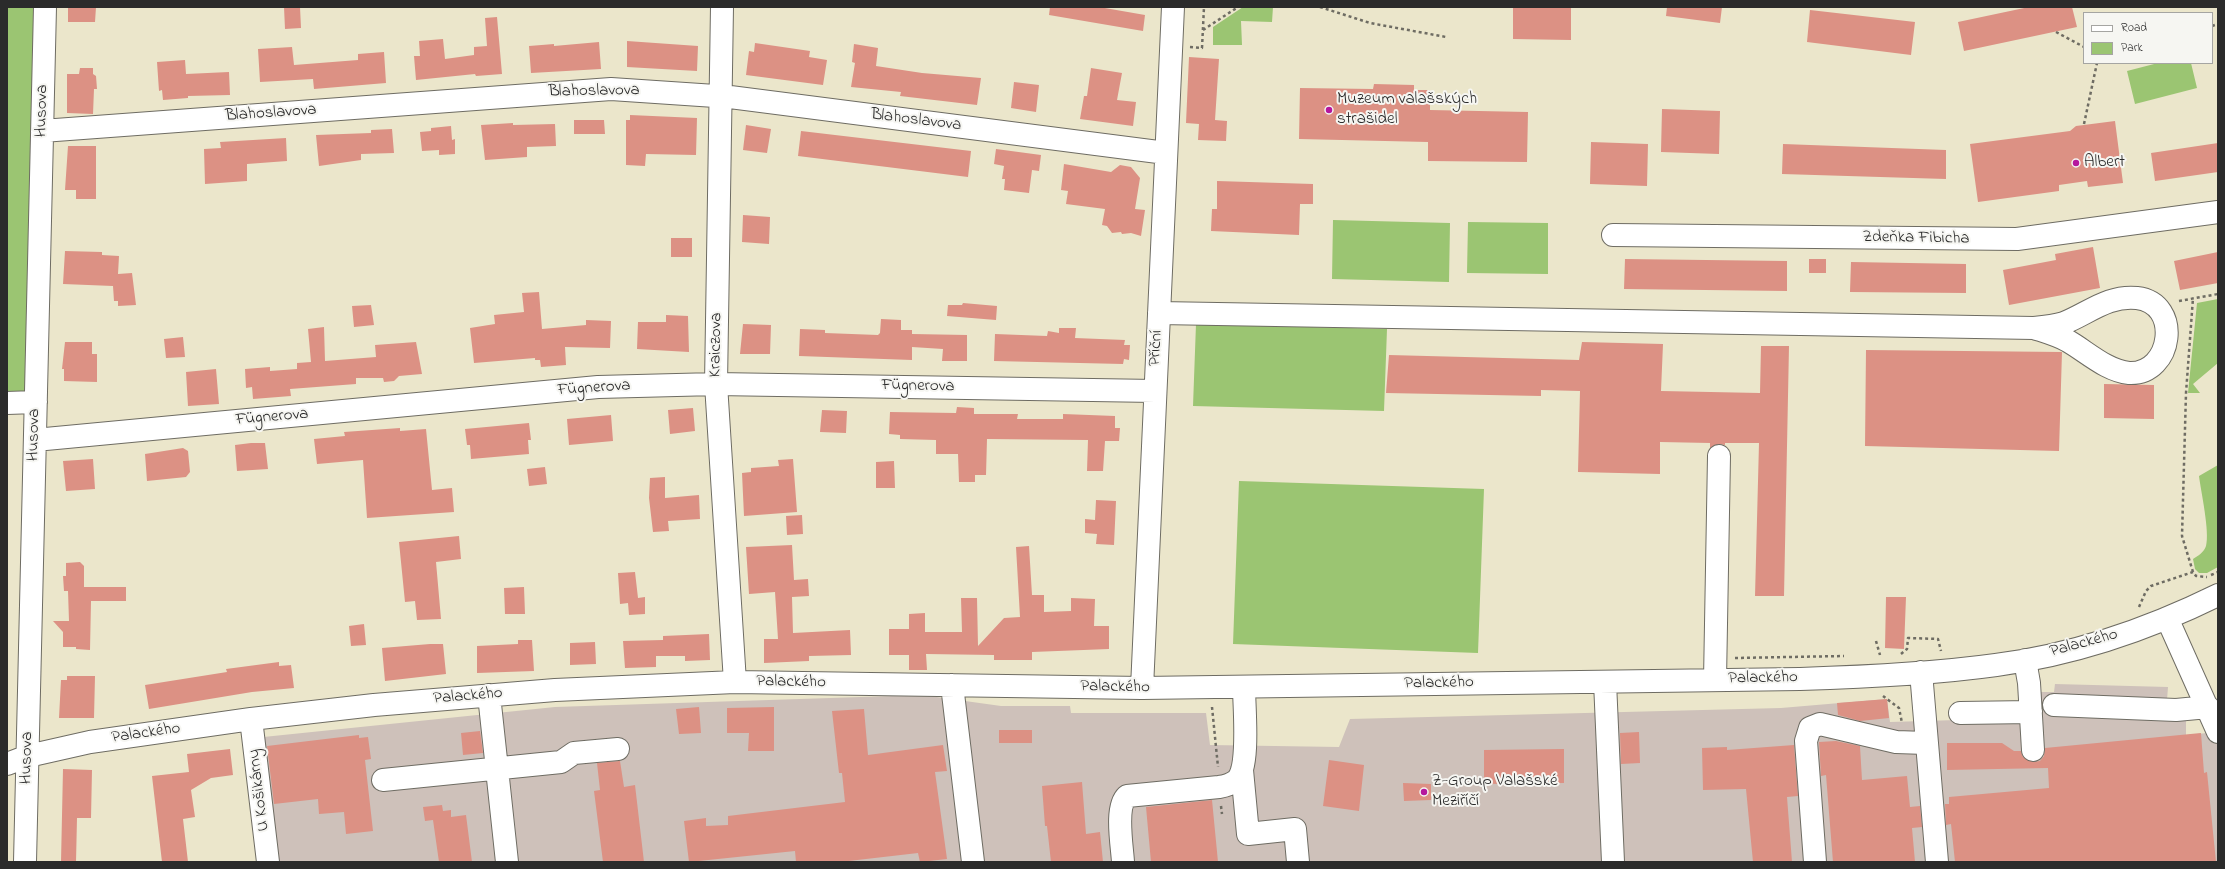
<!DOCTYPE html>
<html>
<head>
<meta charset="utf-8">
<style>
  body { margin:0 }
  #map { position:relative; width:2225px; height:869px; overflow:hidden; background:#ebe6cb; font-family:"Indie Flower",sans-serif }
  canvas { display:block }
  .frame { position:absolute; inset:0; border:8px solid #2b2b2b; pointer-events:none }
  .legend { position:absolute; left:2083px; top:12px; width:130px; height:52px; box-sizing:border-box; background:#f6f6f2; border:1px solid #a5a5a2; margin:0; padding:5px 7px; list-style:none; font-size:12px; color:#2b2b2b }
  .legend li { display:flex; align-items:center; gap:8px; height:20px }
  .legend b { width:20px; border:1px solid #a5a5a2 }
</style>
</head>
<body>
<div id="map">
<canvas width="2225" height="869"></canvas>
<div class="frame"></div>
<ul class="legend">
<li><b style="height:5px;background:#fff"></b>Road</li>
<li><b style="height:11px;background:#9bc572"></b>Park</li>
</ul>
</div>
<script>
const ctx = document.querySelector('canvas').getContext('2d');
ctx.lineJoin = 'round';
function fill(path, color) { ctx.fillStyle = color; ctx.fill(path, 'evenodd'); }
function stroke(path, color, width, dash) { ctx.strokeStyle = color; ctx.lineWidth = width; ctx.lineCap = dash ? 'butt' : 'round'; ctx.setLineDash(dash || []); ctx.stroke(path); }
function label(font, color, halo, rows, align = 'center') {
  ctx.font = font + ' "Indie Flower",sans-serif'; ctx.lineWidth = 4; ctx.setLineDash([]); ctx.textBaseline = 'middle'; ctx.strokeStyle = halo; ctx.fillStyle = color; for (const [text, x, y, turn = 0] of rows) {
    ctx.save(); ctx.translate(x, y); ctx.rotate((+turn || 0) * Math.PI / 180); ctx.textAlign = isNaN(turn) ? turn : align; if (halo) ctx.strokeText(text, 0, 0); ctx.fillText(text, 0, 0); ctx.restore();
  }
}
const industrial = new Path2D(`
  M2055,684l113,3 -1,13 19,10v25l32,-3v130h-1959l-15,-123 311,-32 367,-12 79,11h69l1,7h135l4,32 129,2 11,-28 431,-11 106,-9 3,23 67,-2 79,-16v-12h18z`);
const green = new Path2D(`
  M7,7h38l-9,395 -29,1z
  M1243,7h30l-1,15 -31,-1 1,24h-29v-18z
  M2158,63h33l6,25 -62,16 -8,-33z
  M1333,220l117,3 -1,59 -117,-3z
  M1468,222l80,1v51l-81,-1z
  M2218,299v64l-25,21 7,9h-12l9,-90z
  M1196,324l191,5 -3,82 -191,-5z
  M2218,465v102l-11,6h-8l-4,-4 -2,-10c5,-3 11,-7 13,-13 4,-14 -5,-54 -7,-70z
  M1239,481l245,8 -6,164 -245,-9z`);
const building = new Path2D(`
  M68,7h28l-1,15h-27z
  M284,7h16l1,21 -16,1z
  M1050,7h49l46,8 -2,16 -94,-16z
  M1513,7h58v33l-58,-1z
  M1667,7h55l-2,16 -54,-7z
  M2029,7h43l5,20 -113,24 -6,-29z
  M1810,10l105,12 -4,33 -104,-13z
  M497,17l5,57 -26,2 -1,-2 -59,6 -2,-24h6l-1,-15 24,-2 2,20 29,-4v-8l13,-1 -2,-28z
  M627,41l71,5 -1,25 -70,-4z
  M599,42l2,27 -70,4 -2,-27 25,-2v2z
  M755,43l55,8 -1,6 18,3 -4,25 -77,-10 3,-24 5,1z
  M854,44l24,4 -2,18 46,7 59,5 -4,27 -77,-9 1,-4 -50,-5 4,-24 -3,-1z
  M292,47l2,18 64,-5v-6l26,-2 2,31 -72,6 -1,-10 -53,3 -2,-33z
  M1189,57l30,2 -4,61 12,1 -1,20 -28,-1 1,-16 -13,-1z
  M185,60l1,14 43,-2 1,23 -42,1v2l-25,2 -1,-10 -3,1 -2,-29z
  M80,68h13v6l3,2 1,13h-3l-1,25 -26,-1v-39h12z
  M1091,68l31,5 -5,27 19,2 -3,24 -53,-7 4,-23h3z
  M1014,82l25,3 -3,27 -25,-4z
  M1374,84l40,1v5h16v20l98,2 -1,50 -99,-1v-19l-129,-3 1,-51 73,1z
  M1662,109l58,2 -1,43 -58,-2z
  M630,115l67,3 -1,37 -50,-1 -1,12 -19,-1v-45h4z
  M574,120h30l1,14h-31z
  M2115,121l8,62 -35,4 -1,-6 -28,4v6l-81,11 -8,-58 100,-13 6,-5z
  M513,123v2l42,-1 1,22 -29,1v10l-42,3 -4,-35z
  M746,125l25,4 -4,24 -24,-3z
  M451,126l1,14 3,-1v15l-16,1v-5l-17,1 -2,-19 11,-1v-3z
  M392,129l2,24 -33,1v6l-42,6 -3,-31 55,-2v-3z
  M801,131l170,20 -3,26 -170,-21z
  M286,138l1,23 -40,3v17l-42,3 -1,-35 17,-1 -1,-6z
  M1591,142l57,2 -1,42 -57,-2z
  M2218,143v29l-63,9 -4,-28z
  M1783,144l163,6v29l-164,-5z
  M68,146h28v53h-20v-9h-11z
  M996,149l45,6 -2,16 -7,-1 -3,23 -25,-3 1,-11h-3l2,-13 -10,-2z
  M1064,164l47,8 9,-7 11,2 9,11 -5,31 10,1 -4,26 -10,-3 -9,1 -1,-2 -9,1 -5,-7 -5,-1 3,-16 -39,-5 2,-13 -7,-1z
  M1217,181l96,3v20h-13l-1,31 -88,-4 1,-22h5z
  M743,215l27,2 -1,27 -27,-2z
  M671,238h21v19h-21z
  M2093,247l7,41 -91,17 -6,-35 53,-10 -1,-6z
  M65,251l37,1v3l17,1 -1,18 14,-1 4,32 -18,1v-5h-4l-1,-15 -50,-2z
  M2218,252v31l-38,7 -6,-29z
  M1625,259l162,2v30l-163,-2z
  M1809,259h17v14h-17z
  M1851,262l115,2v29l-116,-1z
  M539,292l3,37 44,-4v-5l25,1 -1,27 -45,-1 1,18 -25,2 -1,-7h-5v-2l-61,5 -4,-35 25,-4 -1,-9 30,-3 -2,-19z
  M963,303l34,3 -1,14 -49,-4 1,-11h14z
  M371,305l3,20 -20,2 -2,-21z
  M666,315l22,1 1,36 -52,-3 1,-27h28z
  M881,319l20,1v10h11v4l55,1v26h-25l1,-12 -31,-2v13l-113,-4 1,-27 25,1v3l53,2 2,-2z
  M743,324l28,1 -1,29h-30z
  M324,327l1,34 51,-4 -1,-12 41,-3 6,32 -23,2 -5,5 -10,1 -1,-4h-27v6l-66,5 1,7 -38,3 -1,-12 -6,1 -1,-19 25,-2v4l27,-2v-6l14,-1 -3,-33z
  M1059,328h17l-1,10 50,2 -1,5h6l-1,15 -5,-1 -1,5 -129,-3 1,-27 52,2 1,-5 11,2z
  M183,337l2,20 -19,1 -2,-19z
  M65,342h27v12h5v28l-33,-1v-12h-2z
  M1582,342l81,2 -2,47 99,2 1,-47h28l-5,250h-29l4,-153h-34v2l-6,-1 -9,4v-5l-50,-1v32l-82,-2 2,-81 -39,-1v6l-155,-3 3,-38 190,5z
  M1866,350l196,2 -3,99 -194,-5z
  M216,369l3,35 -31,2 -2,-34z
  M2104,384l50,1v34l-50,-1z
  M957,407l17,1v6h44l-1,5h46v-5l52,2v12h5l-1,13h-14l-2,30h-16l1,-31 -101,-1 -1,36h-11v7h-16l-1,-28h-22v-14l-36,-1v-4l-11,-1 1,-22 66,1z
  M693,408l2,23 -25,3 -2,-24z
  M822,410l25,1 -1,22 -26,-1z
  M611,415l2,26 -44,4 -2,-26z
  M529,423l2,17h-3l1,14 -58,5 -1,-14h-3l-2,-16z
  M400,428v3l26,-2 6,61 20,-2 2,24 -87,6 -4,-58 -46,4 -3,-25 31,-3 -1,-4z
  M251,443h14l3,26 -31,2 -2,-26z
  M183,448l5,3 2,21 -4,5 -39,4 -2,-27z
  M93,459l2,30 -29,2 -3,-30z
  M793,459l4,53 -53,4 -2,-43 9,-1v-4l28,-2 -1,-6z
  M894,461l1,27h-19v-26z
  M545,467l2,17 -18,2 -2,-17z
  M665,477v21l34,-3 1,24 -32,2 1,10 -16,1 -4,-34 1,-20z
  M1096,500l20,1 -2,44 -18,-1 1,-10 -12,-1v-14l10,1z
  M802,515l1,19 -16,1 -1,-19z
  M459,536l2,23 -25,3 5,57 -24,1 -2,-19 -10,1 -6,-60z
  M792,545l2,35 14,-1 1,17 -17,1 1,36 57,-3 1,25 -42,1v5l-45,2v-24h14l-3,-47 -26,2 -3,-47z
  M1029,546l3,49h12v17l27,-1v-13l24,1 -1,27h15v23l-77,3v8h-38v-5l-68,-1 1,16h-18v-15h-20v-26h20v-15l16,-1v19h37l-1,-34h16l1,48 26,-28 16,-1 -4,-70z
  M80,562l4,4v21h42v14h-35l-1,49 -14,-1v-2h-13v-15l-10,-11h16l-1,-30h-4l-1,-15h3v-13z
  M635,572l3,26 7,-1v17l-16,1 -1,-12 -8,1 -2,-31z
  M524,587l1,27h-20l-1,-26z
  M1886,597h20l-2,52 -19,-1z
  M364,624l2,21 -15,1 -2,-20z
  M709,634l1,26 -25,1v-5h-29v11l-31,1 -2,-27 40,-1v-4z
  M518,640h14l2,31 -57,2v-27l41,-2z
  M595,642l1,22 -26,1v-22z
  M430,644h13l3,30 -61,7 -3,-33z
  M279,662v4l12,-1 3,23 -42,4 -103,17 -4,-24 82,-13 -1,-3z
  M67,676h28l-1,42h-35l2,-38h6z
  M1887,699l2,19 -29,3 -22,-6 -1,-12z
  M699,707l2,26 -22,1 -3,-25z
  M774,707v44h-26l1,-18h-22v-25z
  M864,709l4,46 75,-10 4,26 -12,1 12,87 -27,3 -2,-9 -78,9h-44l-1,-11 -106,11 -5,-41 22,-3v8l22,-1v-9l117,-14 -3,-29h-3l-7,-62z
  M999,730h33v13h-33z
  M480,731l3,22 -20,2 -2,-22z
  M1639,732l1,31 -19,1 -1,-31z
  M2201,733l3,40 3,-1 9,90h-261l-4,-38 -5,1 -1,-21h4v-7l100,-9 -1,-20 -101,2v-27h55l12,8h7l2,6 10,5 7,-1 4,-5 1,-8z
  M359,735v3l9,-1 3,22 -6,1 8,71 -27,3 -2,-22 -25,2 -1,-15 -44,5 -7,-58z
  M1836,741l24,5 2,34 45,-4 3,31 10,-1 2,21 -10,1 3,34h-82l-7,-87 -5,1 -2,-34z
  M1794,745l4,51 -11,1 5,65h-39l-7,-73 -43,1 -1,-42 25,-1v3z
  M230,749l3,26 -22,3 -20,12 4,27 -12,2 5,43h-26l-10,-86 37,-4 -2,-18z
  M1564,749v34l-80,1v-34z
  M1329,760l35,5 -5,46 -36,-5z
  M620,761l4,26 11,-2 9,77h-41l-9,-71 6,-1 -3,-27z
  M63,769l29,1 -1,48h-14l-1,44h-15z
  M1082,782l4,52 14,-2 3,30h-52l-4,-36h-2l-3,-40z
  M1403,783l28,1v16l-27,1z
  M1212,800l6,62h-67l-5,-55z
  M442,805l1,6 8,-1v7l15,-2 6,47h-33l-6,-42 -8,1 -2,-14z`);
const path = new Path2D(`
  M1320,7l50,16 76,14
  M2212,26l6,-2
  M1203,30l35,-23
  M2056,32l28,15
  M1190,47l12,1 2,-41
  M2084,124l13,-61
  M2179,301l39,-7
  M2193,572l-11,-36 4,-143 7,-95
  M2211,575l7,-3
  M2139,607l7,-16 5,-5 42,-14 3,4 11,1
  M1876,641l4,14
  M1901,654l6,-5 1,-11 30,1 3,12
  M1735,658l109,-2
  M1883,696l16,12 3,15
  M1212,707l6,60
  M1221,806l1,8`);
const minor = new Path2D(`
  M722,7l-6,377 19,298
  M42,131l569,-42 119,8 436,56
  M1613,235l404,4 201,-27
  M1159,313l875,15c10,-1 20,-2 30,-5 25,-10 44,-28 73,-25 45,5 36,77 -8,75 -22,-2 -42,-21 -61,-32 -11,-6 -22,-9 -34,-13
  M7,403l29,-1
  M35,440l563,-53 118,-3 439,7
  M2167,618l51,114
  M2025,660l4,23 4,67
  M1921,672l16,190
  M1715,680l4,-224
  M1605,682l8,180
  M952,685l21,177
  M1142,688l31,-681
  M489,695l18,167
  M2054,705l122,5 32,-3
  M1960,713l71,-1
  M251,719l17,143
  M7,764l21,-8 62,-14 161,-23 123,-14 181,-15 180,-8 407,6 658,-9c65,-2 131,-5 196,-14 76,-10 153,-36 222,-70
  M1242,770l6,64 47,-5 3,33
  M383,780l178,-18 13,-9 44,-4
  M25,862l20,-855
  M1123,862c-1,-17 -8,-55 4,-66l92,-9c7,-1 13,-3 18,-7 13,-14 7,-73 7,-93
  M1815,862l-9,-121 4,-13 10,-4 76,18 30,1`);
const markers = [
  [1329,110,4,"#b5179e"],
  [2076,163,4,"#b5179e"],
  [1424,792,4,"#b5179e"]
];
const streetNames = [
  ["Blahoslavova",594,92,-1],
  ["Husova",43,111,-89],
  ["Blahoslavova",271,114,-4],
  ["Blahoslavova",916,121,7],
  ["Zdeňka Fibicha",1916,239,1],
  ["Kraiczova",717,345,-89],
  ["Příční",1157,348,-87],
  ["Fügnerova",918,387,1],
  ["Fügnerova",594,389,-4],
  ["Fügnerova",272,418,-5],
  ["Husova",35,435,-89],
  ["Palackého",2084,644,-15],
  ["Palackého",1763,679,-1],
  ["Palackého",791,683,1],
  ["Palackého",1439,684,-1],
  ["Palackého",1115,688,1],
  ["Palackého",468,697,-5],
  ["Palackého",146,734,-8],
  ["Husova",28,758,-89],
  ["U Košikárny",260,790,-97]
];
const poiNames = [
  ["Muzeum valašských",1337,100],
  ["strašidel",1337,120],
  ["Albert",2084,163],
  ["Z-Group Valašské",1432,782],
  ["Meziříčí",1432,802]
];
fill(industrial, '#cec1ba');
fill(green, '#9bc572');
fill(building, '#dc9184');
stroke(minor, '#6e6c63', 24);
stroke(path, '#6e6c63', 2.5, [3, 3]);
stroke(minor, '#fff', 22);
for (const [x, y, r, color] of markers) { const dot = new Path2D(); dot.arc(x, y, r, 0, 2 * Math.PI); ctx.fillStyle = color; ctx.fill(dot); stroke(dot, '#f6f6f2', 1.5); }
label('17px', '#2b2b2b', '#f6f6f2', streetNames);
label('17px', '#2b2b2b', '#f6f6f2', poiNames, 'left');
</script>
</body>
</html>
